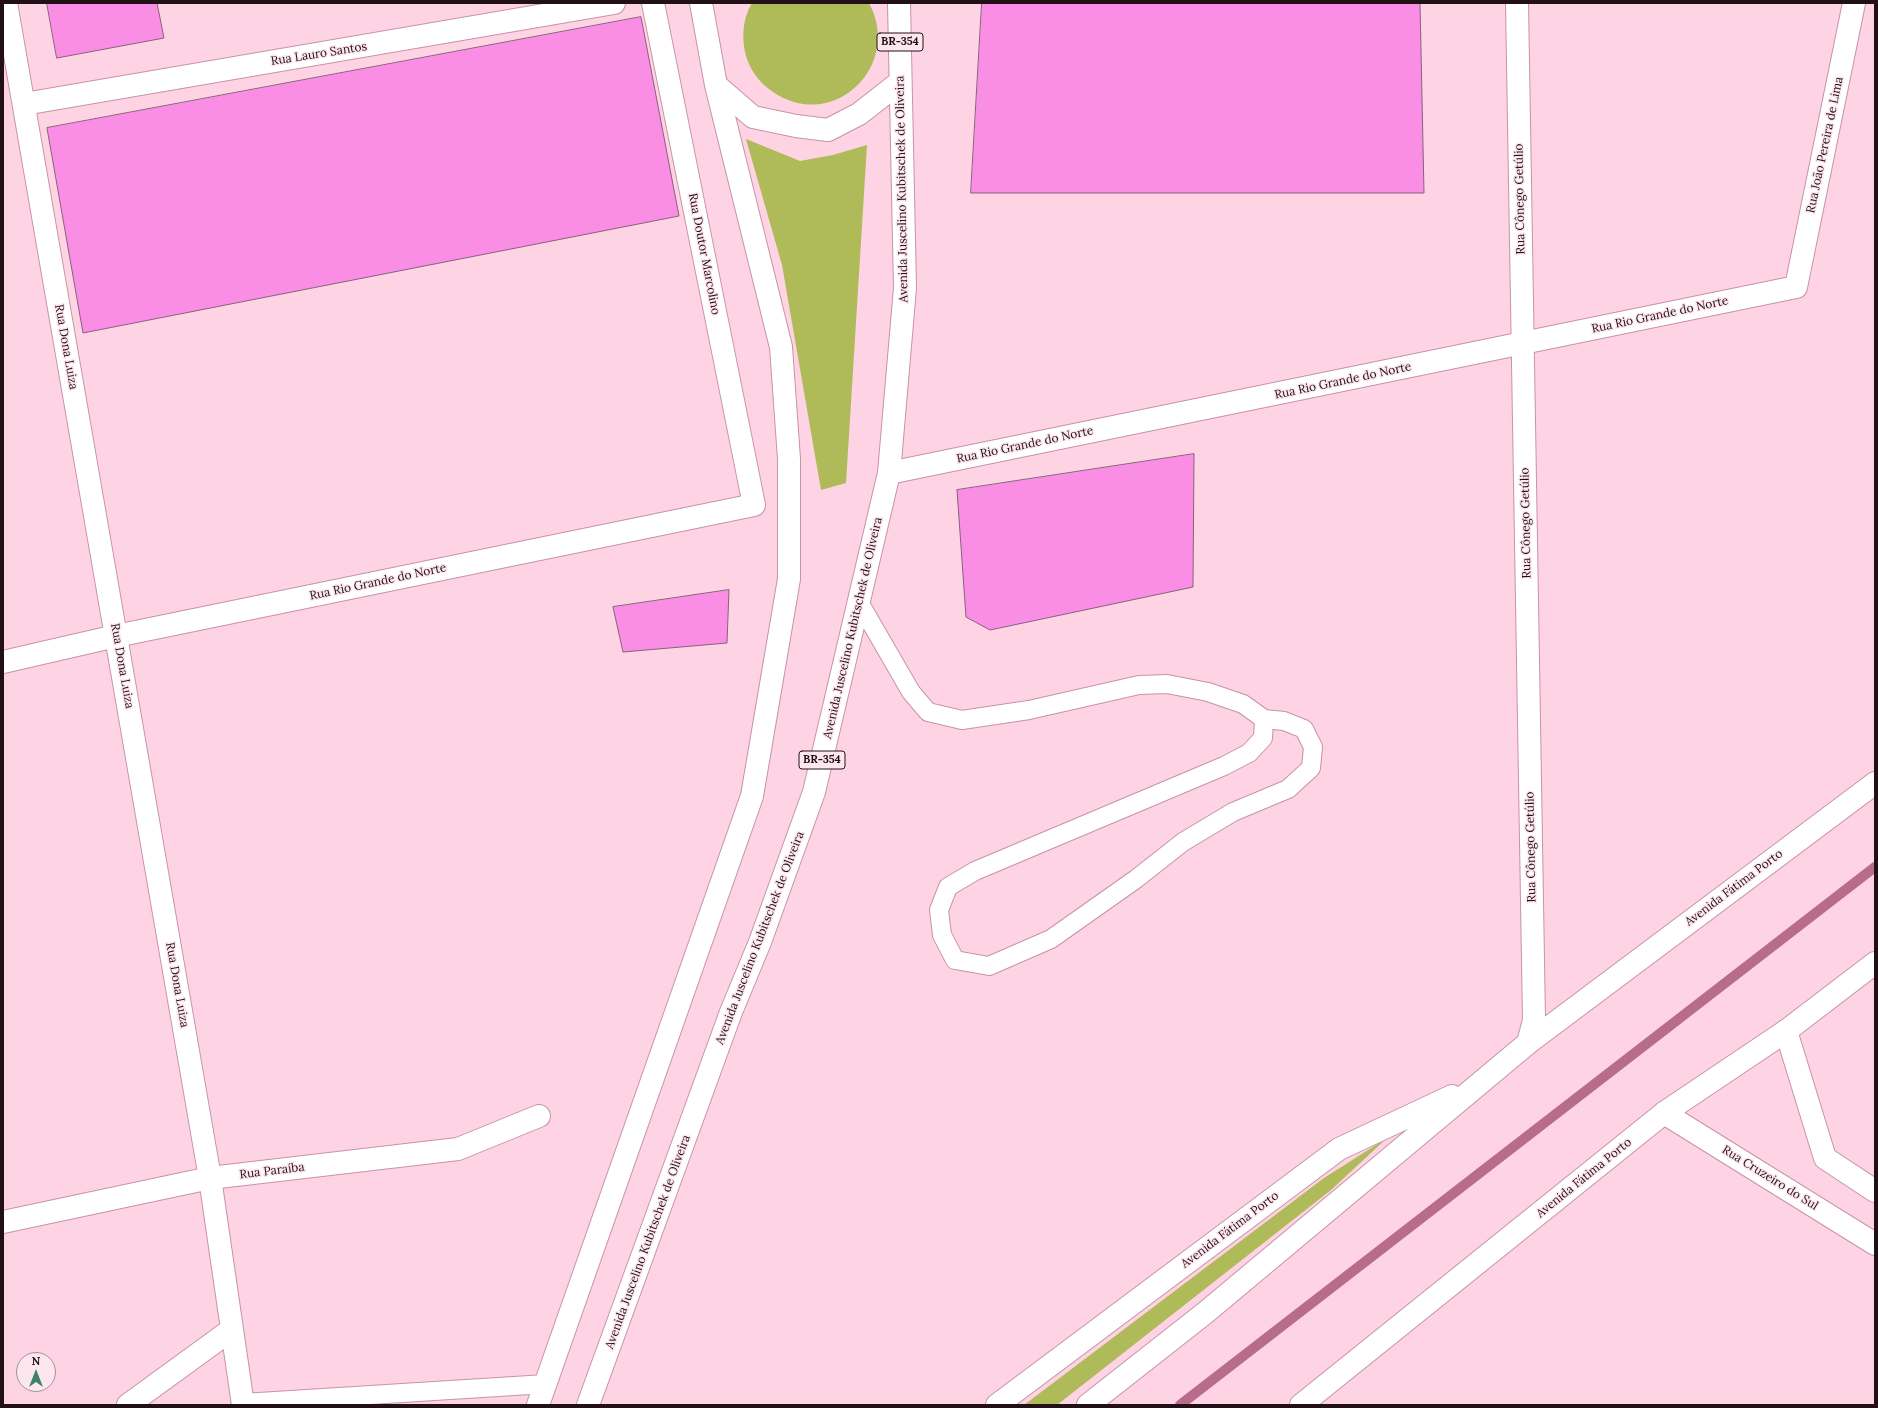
<!DOCTYPE html>
<html>
<head>
<meta charset="utf-8">
<style>
  body { margin:0 }
  #map { position:relative; width:1878px; height:1408px; overflow:hidden; background:#fed3e3; font-family:Lora,serif }
  canvas { display:block }
  .frame { position:absolute; inset:0; border:4px solid #221017; pointer-events:none }
  .north { position:absolute; left:16px; top:1352px; width:40px; height:40px; box-sizing:border-box; background:#fde7ef; border:1px solid #a59199; border-radius:50%; rotate:0deg; font-size:11px; font-weight:700; line-height:16px; text-align:center; color:#221017 }
  .north::after { content:''; display:block; margin:auto; width:14px; height:18px; background:#3e7f6e; clip-path:polygon(50% 0,100% 100%,50% 72%,0 100%) }
</style>
</head>
<body>
<div id="map">
<canvas width="1878" height="1408"></canvas>
<div class="frame"></div>
<div class="north">N</div>
</div>
<script>
const ctx = document.querySelector('canvas').getContext('2d');
ctx.lineJoin = 'round';
function fill(path, color) { ctx.fillStyle = color; ctx.fill(path, 'evenodd'); }
function stroke(path, color, width, dash) { ctx.strokeStyle = color; ctx.lineWidth = width; ctx.lineCap = dash ? 'butt' : 'round'; ctx.setLineDash(dash || []); ctx.stroke(path); }
function label(font, color, halo, rows, align = 'center') {
  ctx.font = font + ' Lora,serif'; ctx.lineWidth = 3; ctx.setLineDash([]); ctx.textBaseline = 'middle'; ctx.strokeStyle = halo; ctx.fillStyle = color; for (const [text, x, y, turn = 0] of rows) {
    ctx.save(); ctx.translate(x, y); ctx.rotate((+turn || 0) * Math.PI / 180); ctx.textAlign = isNaN(turn) ? turn : align; if (halo) ctx.strokeText(text, 0, 0); ctx.fillText(text, 0, 0); ctx.restore();
  }
}
const green = new Path2D(`
  M752,3h117c34,63 -36,130 -96,89 -12,-8 -21,-19 -26,-33 -6,-18 -5,-40 5,-56z
  M746,139l54,22 33,-6 34,-10 -21,338 -25,7 -39,-225z
  M1387,1138l-56,52 -274,215h-33l300,-227z`);
const stream = new Path2D(`
  M1180,1405l695,-538`);
const building = new Path2D(`
  M47,3h110l7,35 -107,20z
  M982,3h438l4,190h-453z
  M641,17l38,199 -596,117 -36,-205z
  M1194,454l-1,133 -203,43 -24,-13 -9,-127z
  M729,590l-2,53 -104,9 -10,-45z`);
const service = new Path2D(`
  M859,602l52,90 17,20 34,8 67,-10 110,-25 28,-1 41,8 35,12 21,15 20,2 20,8 9,18 -2,21 -23,21 -55,23 -50,30 -47,37 -85,60 -62,27 -34,-6 -13,-25 -3,-25 9,-23 27,-16 249,-105 25,-13 14,-15 1,-19
  M243,1403l303,-19`);
const minor = new Path2D(`
  M1517,3l17,1017 -6,23
  M24,104l590,-101
  M889,473l907,-186 58,-284
  M3,662l113,-26 638,-131 -101,-502
  M1786,1031l39,127 50,33
  M1664,1113l211,131
  M3,1222l207,-44 248,-29 81,-33
  M128,1405l103,-75`);
const tertiary = new Path2D(`
  M6,3l204,1175 33,227`);
const secondary = new Path2D(`
  M997,1405l342,-256 113,-53
  M1088,1405l117,-92 323,-270 347,-260
  M1301,1405l363,-292 122,-82 89,-68`);
const primary = new Path2D(`
  M716,85l37,32 43,9 32,4 31,-16 41,-32
  M538,1405l214,-609 37,-217v-120l-8,-112 -65,-262 -15,-82
  M588,1405l143,-393 29,-70 54,-150 75,-319 16,-185 -6,-285`);
const shields = [
  [900,42,46],
  [822,760,46]
];
const shieldNames = [
  ["BR-354",900,42],
  ["BR-354",822,760]
];
const streetNames = [
  ["Rua Lauro Santos",319,54,-9],
  ["Rua João Pereira de Lima",1825,145,-78],
  ["Avenida Juscelino Kubitschek de Oliveira",902,189,-91],
  ["Rua Cônego Getúlio",1520,199,-91],
  ["Rua Doutor Marcolino",704,254,79],
  ["Rua Rio Grande do Norte",1660,315,-12],
  ["Rua Dona Luiza",66,347,80],
  ["Rua Rio Grande do Norte",1343,381,-12],
  ["Rua Rio Grande do Norte",1025,445,-12],
  ["Rua Cônego Getúlio",1526,523,-91],
  ["Rua Rio Grande do Norte",378,582,-12],
  ["Avenida Juscelino Kubitschek de Oliveira",853,628,-77],
  ["Rua Dona Luiza",122,666,80],
  ["Rua Cônego Getúlio",1531,847,-91],
  ["Avenida Fátima Porto",1734,888,-37],
  ["Avenida Juscelino Kubitschek de Oliveira",760,938,-69],
  ["Rua Dona Luiza",177,985,80],
  ["Rua Paraíba",272,1171,-7],
  ["Avenida Fátima Porto",1584,1178,-39],
  ["Rua Cruzeiro do Sul",1770,1178,32],
  ["Avenida Fátima Porto",1230,1230,-37],
  ["Avenida Juscelino Kubitschek de Oliveira",648,1242,-70]
];
fill(green, '#afba59');
stroke(stream, '#b86c8b', 10);
fill(building, '#f98ee4');
stroke(building, '#87617e', 1);
stroke(service, '#c694a7', 20);
stroke(minor, '#c694a7', 24);
stroke(tertiary, '#c694a7', 24);
stroke(secondary, '#c694a7', 24);
stroke(primary, '#c694a7', 24);
stroke(service, '#fff', 18);
stroke(minor, '#fff', 22);
stroke(tertiary, '#fff', 22);
stroke(secondary, '#fff', 22);
stroke(primary, '#fff', 22);
for (const [x, y, w] of shields) { const box = new Path2D(); box.roundRect(x - w / 2, y - 9, w, 18, 3); ctx.fillStyle = '#fde7ef'; ctx.fill(box); stroke(box, '#221017', 1); }
label('bold 11px', '#221017', null, shieldNames);
label('12px', '#221017', '#fde7ef', streetNames);
</script>
</body>
</html>
